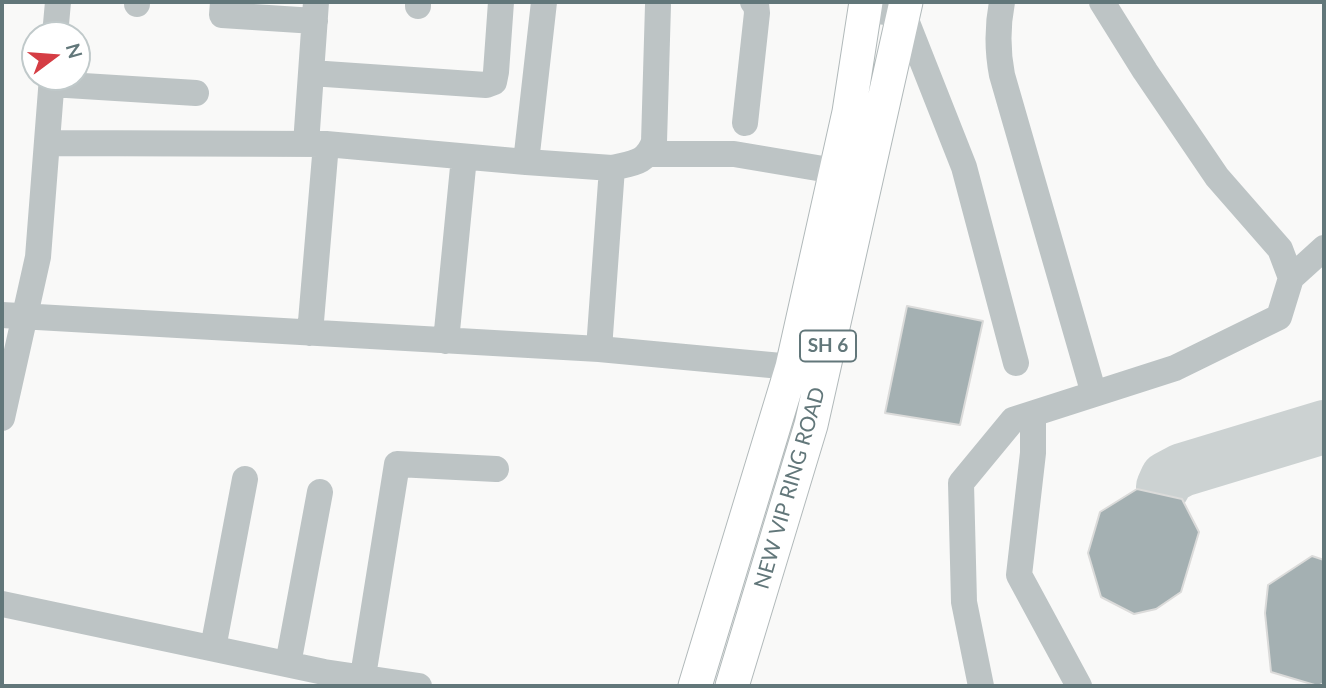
<!DOCTYPE html>
<html>
<head>
<meta charset="utf-8">
<style>
  body { margin:0 }
  #map { position:relative; width:1326px; height:688px; overflow:hidden; background:#f9f9f8; font-family:Lato,sans-serif }
  canvas { display:block }
  .frame { position:absolute; inset:0; border:4px solid #62777a; pointer-events:none }
  .north { position:absolute; left:21px; top:21px; width:70px; height:70px; box-sizing:border-box; background:#fff; border:2px solid #c0c9ca; border-radius:50%; rotate:74deg; font-size:19px; font-weight:700; line-height:28px; text-align:center; color:#62777a }
  .north::after { content:''; display:block; margin:auto; width:24px; height:32px; background:#d53d44; clip-path:polygon(50% 0,100% 100%,50% 72%,0 100%) }
</style>
</head>
<body>
<div id="map">
<canvas width="1326" height="688"></canvas>
<div class="frame"></div>
<div class="north">N</div>
</div>
<script>
const ctx = document.querySelector('canvas').getContext('2d');
ctx.lineJoin = 'round';
function stroke(path, color, width, dash) { ctx.strokeStyle = color; ctx.lineWidth = width; ctx.lineCap = dash ? 'butt' : 'round'; ctx.setLineDash(dash || []); ctx.stroke(path); }
function fill(path, color) { ctx.fillStyle = color; ctx.fill(path, 'evenodd'); }
function label(font, color, halo, rows, align = 'center') {
  ctx.font = font + ' Lato,sans-serif'; ctx.lineWidth = 7; ctx.setLineDash([]); ctx.textBaseline = 'middle'; ctx.strokeStyle = halo; ctx.fillStyle = color; for (const [text, x, y, turn = 0] of rows) {
    ctx.save(); ctx.translate(x, y); ctx.rotate((+turn || 0) * Math.PI / 180); ctx.textAlign = isNaN(turn) ? turn : align; if (halo) ctx.strokeText(text, 0, 0); ctx.fillText(text, 0, 0); ctx.restore();
  }
}
const taxiway = new Path2D(`
  M1163,487l4,-9 15,-8 142,-43`);
const building = new Path2D(`
  M907,306l76,15 -23,104 -75,-12z
  M1137,489l45,10 17,33 -18,60 -25,17 -22,5 -33,-17 -13,-44 12,-41z
  M1312,556l12,4v123l-6,3 -47,-14 -6,-59 3,-28z`);
const minor = new Path2D(`
  M223,2l-1,13 93,6
  M1002,2c-5,26 -5,47 0,73l92,319
  M137,4v-2
  M418,6v-4
  M865,9l39,6 60,152 52,196
  M55,35l3,-33
  M311,73l175,12 8,-3 2,-10 5,-70
  M51,84l145,9
  M745,123l12,-110 -1,-9 -3,-2
  M47,143l279,1 200,18 18,-160
  M306,144l10,-142
  M650,154h84l101,17
  M526,162l86,6 -13,181
  M612,168c20,-5 34,-4 42,-26l4,-137
  M1291,278l33,-30
  M2,315l597,34 193,18
  M310,333l16,-189
  M446,341l18,-184
  M1033,414v39l-14,122 60,111
  M2,418l36,-161 14,-180
  M2,604l322,68 95,14
  M213,648l32,-169
  M288,664l32,-172
  M363,676l34,-212 99,5
  M981,686l-17,-84 -3,-119 52,-63 162,-52 104,-51 12,-39 -11,-29 -63,-72 -72,-106 -43,-69`);
const major = new Path2D(`
  M695,686l97,-319 57,-255 17,-110
  M732,686l79,-261 95,-423`);
const shields = [
  [828,346,56]
];
const shieldNames = [
  ["SH 6",828,346]
];
const streetNames = [
  ["NEW VIP RING ROAD",790,488,-74]
];
stroke(taxiway, '#ccd2d2', 54);
fill(building, '#a4b0b2');
stroke(building, '#dbdbda', 2);
stroke(major, '#b1b9ba', 35);
stroke(minor, '#bdc4c5', 26);
stroke(major, '#fff', 33);
for (const [x, y, w] of shields) { const box = new Path2D(); box.roundRect(x - w / 2, y - 15.5, w, 31, 5); ctx.fillStyle = '#fff'; ctx.fill(box); stroke(box, '#62777a', 2); }
label('bold 19px', '#62777a', null, shieldNames);
label('21px', '#62777a', '#fff', streetNames);
</script>
</body>
</html>
